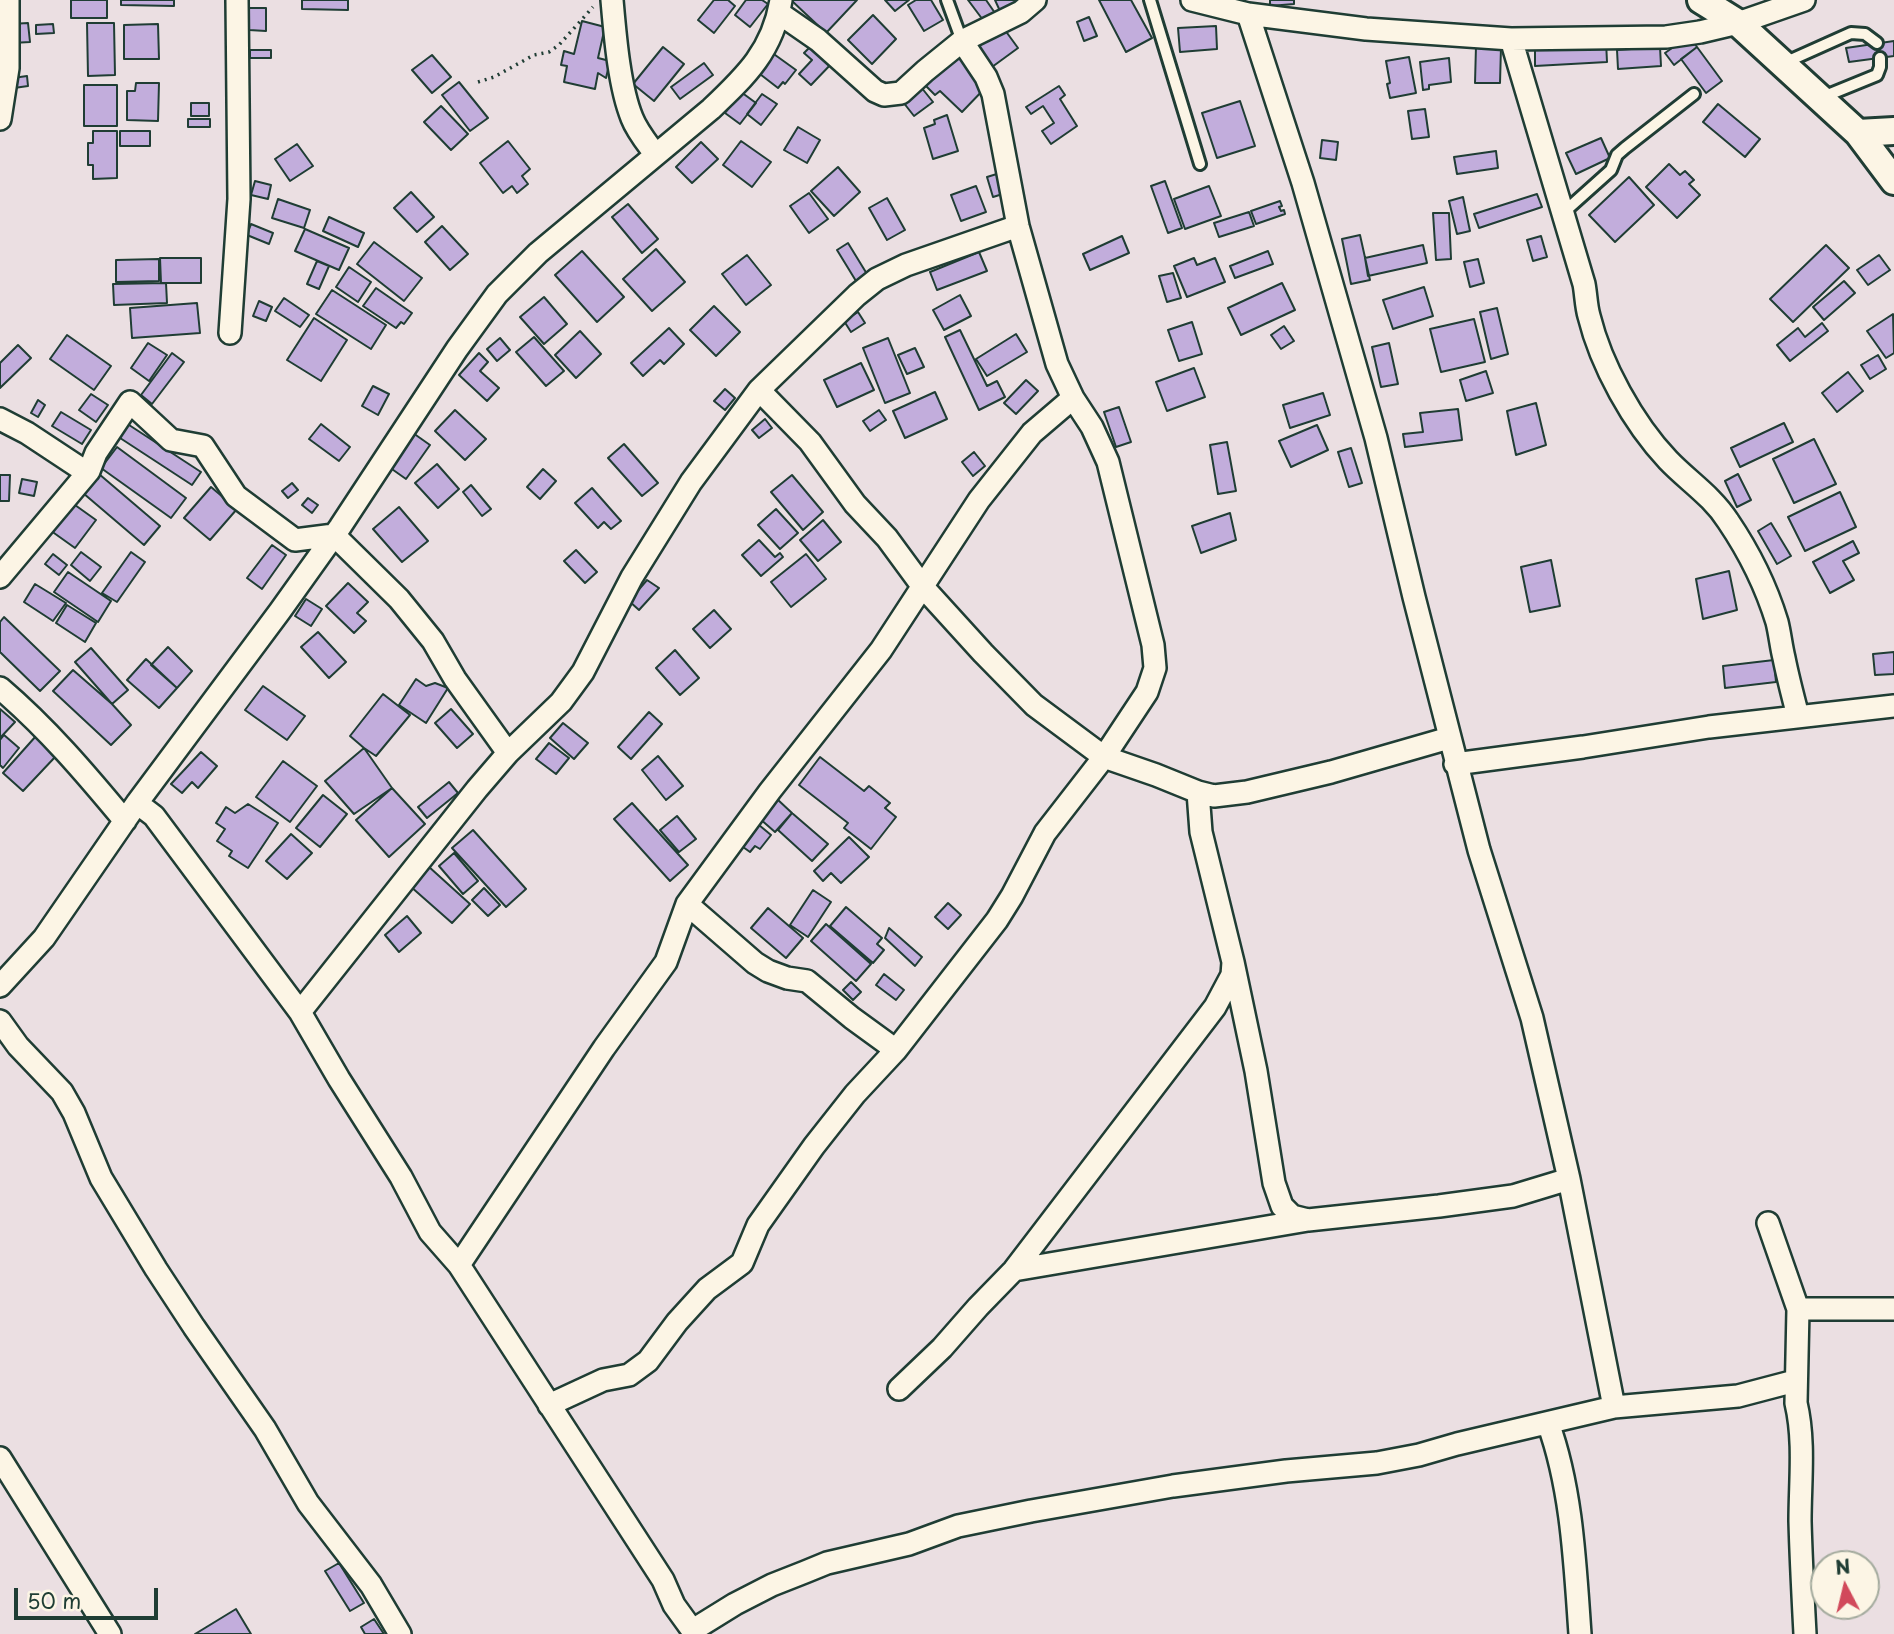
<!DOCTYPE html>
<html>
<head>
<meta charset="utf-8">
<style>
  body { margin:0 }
  #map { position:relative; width:1894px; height:1634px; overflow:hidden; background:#ebdfe2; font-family:"Playpen Sans",sans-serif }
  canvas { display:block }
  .north { position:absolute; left:1810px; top:1550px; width:70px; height:70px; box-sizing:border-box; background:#fcf5e5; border:2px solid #a4ab9e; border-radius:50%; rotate:353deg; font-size:19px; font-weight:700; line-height:28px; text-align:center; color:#1f3d34 }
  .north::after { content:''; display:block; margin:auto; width:24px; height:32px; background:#d1495b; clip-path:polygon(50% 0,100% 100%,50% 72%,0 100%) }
  .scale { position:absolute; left:14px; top:1588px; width:144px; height:32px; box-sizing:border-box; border:4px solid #1f3d34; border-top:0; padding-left:9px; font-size:21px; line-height:24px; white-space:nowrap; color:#1f3d34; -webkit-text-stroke:5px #fcf5e5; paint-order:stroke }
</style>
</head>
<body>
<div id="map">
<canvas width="1894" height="1634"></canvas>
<div class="north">N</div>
<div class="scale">50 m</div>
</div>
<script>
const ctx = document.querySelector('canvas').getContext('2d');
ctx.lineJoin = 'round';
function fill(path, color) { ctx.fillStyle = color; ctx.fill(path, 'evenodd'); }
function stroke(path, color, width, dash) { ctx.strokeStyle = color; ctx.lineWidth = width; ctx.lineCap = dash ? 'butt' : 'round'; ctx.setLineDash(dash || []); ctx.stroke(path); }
const building = new Path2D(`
  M71,0h36v18h-36z
  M121,0h53v6l-53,-1z
  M302,0h46v10l-46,-1z
  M714,0h14l7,6 -21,27 -16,-13z
  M746,0h16l6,4 -18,23 -15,-12z
  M791,0h66l-31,33z
  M885,0h24l-14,11z
  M916,0h15l12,20 -19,11 -16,-26z
  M968,0h18l9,13 -12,7z
  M995,0h27l-22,11z
  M1099,0h32l21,38 -26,14z
  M1270,0h24v4l-24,2z
  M249,8h17v23l-17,-1z
  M873,15l23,24 -24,25 -24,-24z
  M1089,17l8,19 -13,5 -7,-19z
  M582,21l23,6 -7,31 12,3 -4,17 -8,-5 -3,16 -31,-7 3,-16 -6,-1 3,-14 10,3z
  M28,23l2,19 -18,1 -1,-19z
  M87,23h27l1,52 -27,1z
  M53,24l1,9 -18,1v-9z
  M158,24l1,35h-35v-34z
  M1002,26l16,22 -26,19 -16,-22z
  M1216,26l1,23 -37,3 -2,-24z
  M1689,36l8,11 -23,18 -9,-12z
  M1606,41l1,21 -72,4v-21z
  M1894,41v15l-45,6 -3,-14z
  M814,43l20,18 -23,24 -12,-11 13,-14 -8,-7z
  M1476,46l25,1 -1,36h-25z
  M663,47l21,17 -30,37 -21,-17z
  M1660,47l1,19 -43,3 -1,-19z
  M1697,47l25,34 -16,12 -25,-34z
  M958,49l10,10 -4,5 23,22 -25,26 -22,-21 -5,4 -11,-11z
  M250,50h21v8h-21z
  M771,52l25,18 -11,14 -2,-2 -5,6 -22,-17z
  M432,55l19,22 -19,16 -20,-23z
  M1409,57l7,36 -26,5 -3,-14 3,-1 -4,-22z
  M1449,58l2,24 -22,3v4l-6,1 -3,-28z
  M704,63l9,12 -33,24 -9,-12z
  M27,76l1,10 -14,2 -1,-10z
  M459,82l29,36 -18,13 -28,-36z
  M136,83h23l-1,38 -31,-1v-29h8z
  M84,85h33v41h-33z
  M1059,86l6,9 -5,4 17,27 -26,18 -9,-13 12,-8 -11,-17 -12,8 -5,-7z
  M921,87l12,15 -19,14 -11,-14z
  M741,92l15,11 -16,21 -15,-11z
  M762,94l15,10 -16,21 -14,-11z
  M1240,101l15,45 -38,12 -15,-45z
  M191,103h18v13h-18z
  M1718,104l42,35 -15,18 -42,-35z
  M441,106l27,28 -17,16 -27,-28z
  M1425,109l4,28 -17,2 -4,-28z
  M947,115l11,36 -25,8 -9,-31 11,-4 -1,-4z
  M188,119h22v8h-22z
  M798,127l22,13 -13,23 -23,-13z
  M93,131h24v47l-24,1v-14h-5v-22h5z
  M120,131h30v15h-30z
  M1601,138l9,20 -34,16 -10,-21z
  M1322,140l16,2 -2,18 -16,-2z
  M508,141l22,28 -8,7 6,8 -11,9 -5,-7 -9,7 -23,-30z
  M741,141l30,21 -19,25 -29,-22z
  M701,142l17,17 -26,24 -16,-16z
  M297,144l16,22 -23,15 -15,-22z
  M1496,151l2,17 -41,6 -3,-17z
  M1669,164l11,11 5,-4 9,9 -5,4 11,11 -23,23 -31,-31z
  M838,167l22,25 -26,24 -23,-25z
  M1000,173l6,20 -13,4 -6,-20z
  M1629,177l25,28 -39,37 -26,-27z
  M255,181l16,4 -3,14 -17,-4z
  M1165,181l17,47 -14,5 -17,-47z
  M976,186l10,26 -25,9 -10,-26z
  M1209,186l12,30 -36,13 -11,-30z
  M411,192l23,25 -17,15 -23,-24z
  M809,193l19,26 -19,14 -19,-27z
  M1537,194l5,13 -63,21 -5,-14z
  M1463,197l7,34 -13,3 -8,-33z
  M887,198l18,32 -18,10 -18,-32z
  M278,199l32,11 -6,18 -32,-10z
  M1280,201l2,5 -3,1 2,4 3,-1 1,4 -29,10 -5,-13z
  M628,204l30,35 -16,14 -30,-36z
  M1249,212l5,14 -35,11 -5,-14z
  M1433,213h16l2,46 -15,1z
  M329,217l35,16 -6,14 -35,-16z
  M251,224l22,9 -4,11 -22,-9z
  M442,226l26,28 -18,16 -25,-28z
  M305,229l44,19 -10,22 -44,-19z
  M1360,235l10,45 -19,4 -9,-45z
  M1122,236l7,17 -39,17 -7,-16z
  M1541,236l6,21 -14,4 -6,-21z
  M374,242l48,36 -18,23 -47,-37z
  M848,243l19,31 -11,7 -19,-31z
  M1423,245l4,18 -59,13 -3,-18z
  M1826,245l23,23 -56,54 -23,-23z
  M656,249l29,33 -33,29 -29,-32z
  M582,251l42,46 -27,25 -42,-47z
  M1268,251l5,13 -38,14 -5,-12z
  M979,252l8,19 -50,19 -7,-18z
  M747,255l24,30 -25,20 -24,-31z
  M1879,255l11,15 -22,15 -11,-15z
  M160,258h41v25h-40z
  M1194,258l3,7 18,-7 10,24 -38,15 -13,-31z
  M159,259v22l-43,1v-22z
  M1478,259l6,24 -14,4 -6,-25z
  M317,261l12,5 -10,23 -12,-5z
  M349,267l22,15 -13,20 -22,-15z
  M1173,273l8,25 -14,4 -8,-26z
  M1844,281l11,12 -31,27 -11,-13z
  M166,283l1,20 -53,2 -1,-21z
  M1282,283l13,27 -54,25 -13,-27z
  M1424,287l9,29 -40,13 -10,-29z
  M376,288l36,25 -8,11 -3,-2 -5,6 -33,-22z
  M332,290l54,35 -15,24 -55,-35z
  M960,295l11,21 -27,14 -11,-20z
  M544,297l23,27 -23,20 -24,-27z
  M284,298l25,17 -9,12 -25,-16z
  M259,301l13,6 -6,14 -13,-5z
  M197,303l3,30 -68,5 -2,-30z
  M714,306l26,26 -24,24 -26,-26z
  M1497,308l11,46 -17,5 -11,-47z
  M858,312l7,11 -14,9 -7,-11z
  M1893,314l1,39 -8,5 -19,-27z
  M314,318l33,22 -26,41 -34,-21z
  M1474,319l11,43 -44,10 -11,-43z
  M1192,322l10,32 -23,7 -11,-31z
  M1822,323l6,8 -38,30 -13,-16 21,-17 7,9z
  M1284,326l10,15 -13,8 -10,-14z
  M669,328l15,16 -20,20 -4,-4 -17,16 -12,-13z
  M960,330l27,56 10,-5 8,16 -26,13 -34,-73z
  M580,331l21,23 -25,24 -21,-23z
  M1016,334l11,18 -40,24 -11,-17z
  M67,335l44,31 -17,24 -44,-31z
  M534,337l30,34 -18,15 -30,-34z
  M500,338l10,12 -13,11 -10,-12z
  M888,338l22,55 -25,10 -22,-55z
  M148,343l19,12 -18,26 -18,-13z
  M1389,343l9,41 -17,3 -9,-40z
  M18,345l13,13 -31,30v-25z
  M915,348l9,19 -17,7 -9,-19z
  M172,353l12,9 -32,42 -11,-9z
  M479,353l9,9 -8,9 19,17 -12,13 -28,-26z
  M1878,355l8,14 -16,10 -9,-14z
  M861,363l13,27 -37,17 -13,-27z
  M1194,368l11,29 -38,14 -11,-29z
  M1486,371l7,22 -27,8 -6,-21z
  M1848,372l15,19 -26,21 -15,-19z
  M1026,380l12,11 -22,23 -12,-11z
  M373,386l16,8 -11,21 -16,-9z
  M725,389l10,9 -10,12 -11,-9z
  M935,392l12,27 -42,19 -12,-27z
  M1323,393l7,22 -40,13 -7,-23z
  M91,394l17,11 -12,17 -17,-12z
  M38,400l7,5 -7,12 -7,-4z
  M1536,403l10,42 -30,10 -9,-44z
  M1119,407l12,35 -15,5 -12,-35z
  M1458,409l4,31 -57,7 -2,-13 20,-2 -3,-19z
  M455,410l31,29 -21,21 -30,-29z
  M879,410l7,10 -16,11 -7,-10z
  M61,412l30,18 -9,14 -30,-18z
  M765,419l7,9 -13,10 -7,-8z
  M126,423l75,49 -9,13 -75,-49z
  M1784,423l9,19 -53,25 -9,-19z
  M321,424l29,23 -11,14 -30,-22z
  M1317,425l11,25 -37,17 -12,-26z
  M413,433l17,12 -24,34 -17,-12z
  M1814,439l22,45 -42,19 -21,-44z
  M1227,442l9,49 -18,3 -8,-49z
  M624,444l34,39 -16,13 -34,-38z
  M117,447l69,51 -15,20 -70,-50z
  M1351,448l11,35 -13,4 -11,-35z
  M974,452l11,14 -12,10 -11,-14z
  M437,464l22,25 -21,19 -23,-25z
  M543,469l13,12 -16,18 -13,-12z
  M99,474l61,52 -16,19 -61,-52z
  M1738,474l13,26 -14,7 -12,-26z
  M0,475h10l-1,26h-9z
  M792,475l31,37 -20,18 -32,-38z
  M22,479l15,3 -3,14 -15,-3z
  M292,483l6,7 -10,8 -6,-7z
  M471,485l20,24 -9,7 -19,-24z
  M211,487l26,22 -27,31 -26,-22z
  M592,488l29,33 -10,8 -7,-7 -6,6 -23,-25z
  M1840,492l16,35 -51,24 -17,-34z
  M308,498l10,7 -6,8 -10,-8z
  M68,500l28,20 -21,28 -28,-20z
  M399,507l29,34 -26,21 -29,-33z
  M776,509l22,24 -18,16 -22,-24z
  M1230,513l6,27 -35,13 -9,-27z
  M823,520l18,22 -23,19 -18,-21z
  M1771,523l20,33 -14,8 -19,-33z
  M759,540l16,17 5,-4 3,4 -22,19 -19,-21z
  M1853,541l6,12 -16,8 11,19 -24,13 -17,-31z
  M272,545l14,10 -24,34 -15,-11z
  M576,550l21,22 -12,11 -21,-22z
  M81,552l20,15 -11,14 -19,-16z
  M131,552l14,10 -28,40 -15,-9z
  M53,554l14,11 -8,10 -14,-11z
  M806,554l20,25 -35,28 -20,-25z
  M1551,560l9,46 -30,6 -9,-45z
  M1729,571l8,39 -34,9 -7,-40z
  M68,572l43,29 -13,21 -44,-30z
  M647,580l12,8 -20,22 -10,-9z
  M348,583l20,19 -11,11 9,8 -12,12 -28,-27z
  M35,584l31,19 -13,18 -29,-19z
  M306,599l16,10 -11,17 -16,-10z
  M67,605l29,18 -11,19 -29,-19z
  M714,610l17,19 -21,19 -17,-19z
  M4,617l56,54 -20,20 -40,-39v-30z
  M318,632l28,30 -17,16 -28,-31z
  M168,647l24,24 -15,17 -26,-23z
  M91,648l37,42 -16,14 -37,-42z
  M675,650l24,28 -19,17 -24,-27z
  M1894,652v22l-19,1 -2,-21z
  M146,659l31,29 -18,20 -32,-28z
  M1774,660l2,22 -51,6 -2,-22z
  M73,670l39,34 19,21 -20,20 -58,-54z
  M416,679l10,7 9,-3 13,5 -22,35 -27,-18z
  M263,686l42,30 -18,24 -42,-30z
  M383,694l27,21 -34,41 -12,-8 -14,-12z
  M0,709l15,13 -15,16z
  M451,709l22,25 -16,14 -22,-25z
  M649,712l13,12 -31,35 -13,-12z
  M563,723l25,20 -14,16 -24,-21z
  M4,735l15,13 -16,20 -3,-3v-25z
  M36,736l20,20 -33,35 -20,-18z
  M549,743l20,15 -13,16 -20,-15z
  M364,748l28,40 -38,26 -29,-33z
  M201,752l16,14 -19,22 -6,-6 -10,11 -11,-9z
  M658,756l25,30 -17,14 -24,-30z
  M820,757l44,34 5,-5 21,17 -5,5 11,9 -25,32 -27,-21 4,-5 -49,-38z
  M283,761l34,25 -27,36 -34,-25z
  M449,782l9,11 -31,25 -9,-11z
  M392,788l33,36 -36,33 -33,-37z
  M323,795l24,19 -27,33 -24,-19z
  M777,799l15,14 -17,19 -16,-14z
  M632,803l56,62 -18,16 -56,-62z
  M248,804l30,19 -30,45 -19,-12 3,-5 -15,-10 8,-12 -9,-6 10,-16 9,6z
  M792,813l36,31 -16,17 -34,-31z
  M677,816l19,23 -17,13 -19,-22z
  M759,825l12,10 -11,14 -5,-3 -5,6 -7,-5z
  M473,830l53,59 -20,18 -54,-59z
  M291,834l21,19 -25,26 -21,-18z
  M849,837l20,20 -28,26 -10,-10 -8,8 -9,-10z
  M454,853l24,28 -15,13 -24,-28z
  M428,866l42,38 -18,19 -42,-37z
  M484,888l16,17 -12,11 -16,-16z
  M813,890l18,12 -23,35 -18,-12z
  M948,903l13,12 -13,14 -13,-12z
  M846,907l36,31 -5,6 7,6 -11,13 -43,-37z
  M768,908l35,30 -17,20 -35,-30z
  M407,916l14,17 -22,19 -14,-17z
  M826,924l45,40 -15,17 -45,-40z
  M889,928l33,29 -7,9 -30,-28z
  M884,974l20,16 -8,10 -20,-15z
  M851,982l10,10 -8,8 -10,-10z
  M339,1563l25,40 -14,8 -25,-40z
  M236,1609l15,25h-56z
  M374,1619l10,15h-19l-4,-7z`);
const path = new Path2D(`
  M478,82l16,-5 40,-22 15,-3 10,-7 34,-38`);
const service = new Path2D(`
  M947,0l15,41
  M1150,0l50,164
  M1784,63l67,-30 14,1 12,9
  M1823,97l54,-22 3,-8v-9
  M1563,213l48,-43 6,-15 8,-7 69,-54`);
const minor = new Path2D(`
  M612,0c3,34 7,86 20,118 5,13 15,25 23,36
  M1192,0l56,14 118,15 145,10 155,-2 34,-5 38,-9 66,-23
  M779,13l39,27 57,51 9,4 17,-2 24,-22 37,-30 59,-29 14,-12
  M1248,14l55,169 73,255 38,159 65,253 53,168 37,161 45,228
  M1511,39l73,245c2,10 2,22 5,32 12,49 44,107 79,144 20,21 44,36 60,61 21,31 38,65 49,101 3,12 4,24 7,36 4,20 9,39 14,58
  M0,119l8,-51v-68
  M230,333l9,-134 -2,-199
  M759,390l51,52 45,62 32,34 36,49 60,66 51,52 70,52 52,18 42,17 16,4 33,-4 84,-20 118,-34
  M0,419l27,14 53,35 9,3 7,-18 34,-51 41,38 32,6 33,50 59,44 39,-5
  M334,535l65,64 34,42 22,38 53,74
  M0,577l89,-106
  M0,688c47,40 86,86 125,133
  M1455,764l128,-17 126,-20 185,-21
  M1198,792l3,40 32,130 23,109 18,112 8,23 10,10 16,4
  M137,803l17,13 146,196 39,67 62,98 29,55 29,33 204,315 11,25 21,29
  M687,904l68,59 13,8 19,7 20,3 45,37 44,32
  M0,986l44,-48 93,-135 143,-192 60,-84 117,-178 40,-55 41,-41 173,-144c35,-33 62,-59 70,-109
  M300,1012l177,-223 31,-36 53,-51 22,-30 49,-95 59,-95 68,-92 98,-95 20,-16 29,-14 112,-39
  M0,1021l18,25 44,46 12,21 27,65 55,91 38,58 71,102 43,74 63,82 29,49
  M1768,1223l30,86 -2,94c9,38 4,79 4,118 1,38 3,75 5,113
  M459,1265l145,-217 62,-86 21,-58 83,-113 111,-141 98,-150 53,-67 41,-35
  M1014,1270l294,-50 131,-14 74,-10 56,-17
  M1798,1309h96
  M899,1389l43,-41 36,-41 36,-37 201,-263 17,-32 1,-13
  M549,1405l54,-25 26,-5 19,-14 29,-39 30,-33 35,-26 16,-38 56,-79 41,-52 41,-44 101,-130 15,-24 33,-63 59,-76 43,-65 8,-24 -2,-23 -45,-183 -16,-35 -19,-29 -16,-34 -39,-138 -25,-132 -7,-17 -24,-36
  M1548,1423c24,66 27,141 32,211
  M0,1458l110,176
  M693,1630l42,-26 37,-19 33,-13 22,-9 82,-19 49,-18 73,-15 142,-25 113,-15 91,-8 42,-8 38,-11 157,-37 124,-11 57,-15`);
const tertiary = new Path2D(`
  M1701,0l37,23 120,110 36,48
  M1858,133l36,-2`);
fill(building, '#c2addc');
stroke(building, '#1f3d34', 2);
stroke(service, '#1f3d34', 16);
stroke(minor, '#1f3d34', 26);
stroke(tertiary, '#1f3d34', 32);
stroke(path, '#1f3d34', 3.5, [2, 5]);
stroke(service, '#fcf5e5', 10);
stroke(minor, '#fcf5e5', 21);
stroke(tertiary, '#fcf5e5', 26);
</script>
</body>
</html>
